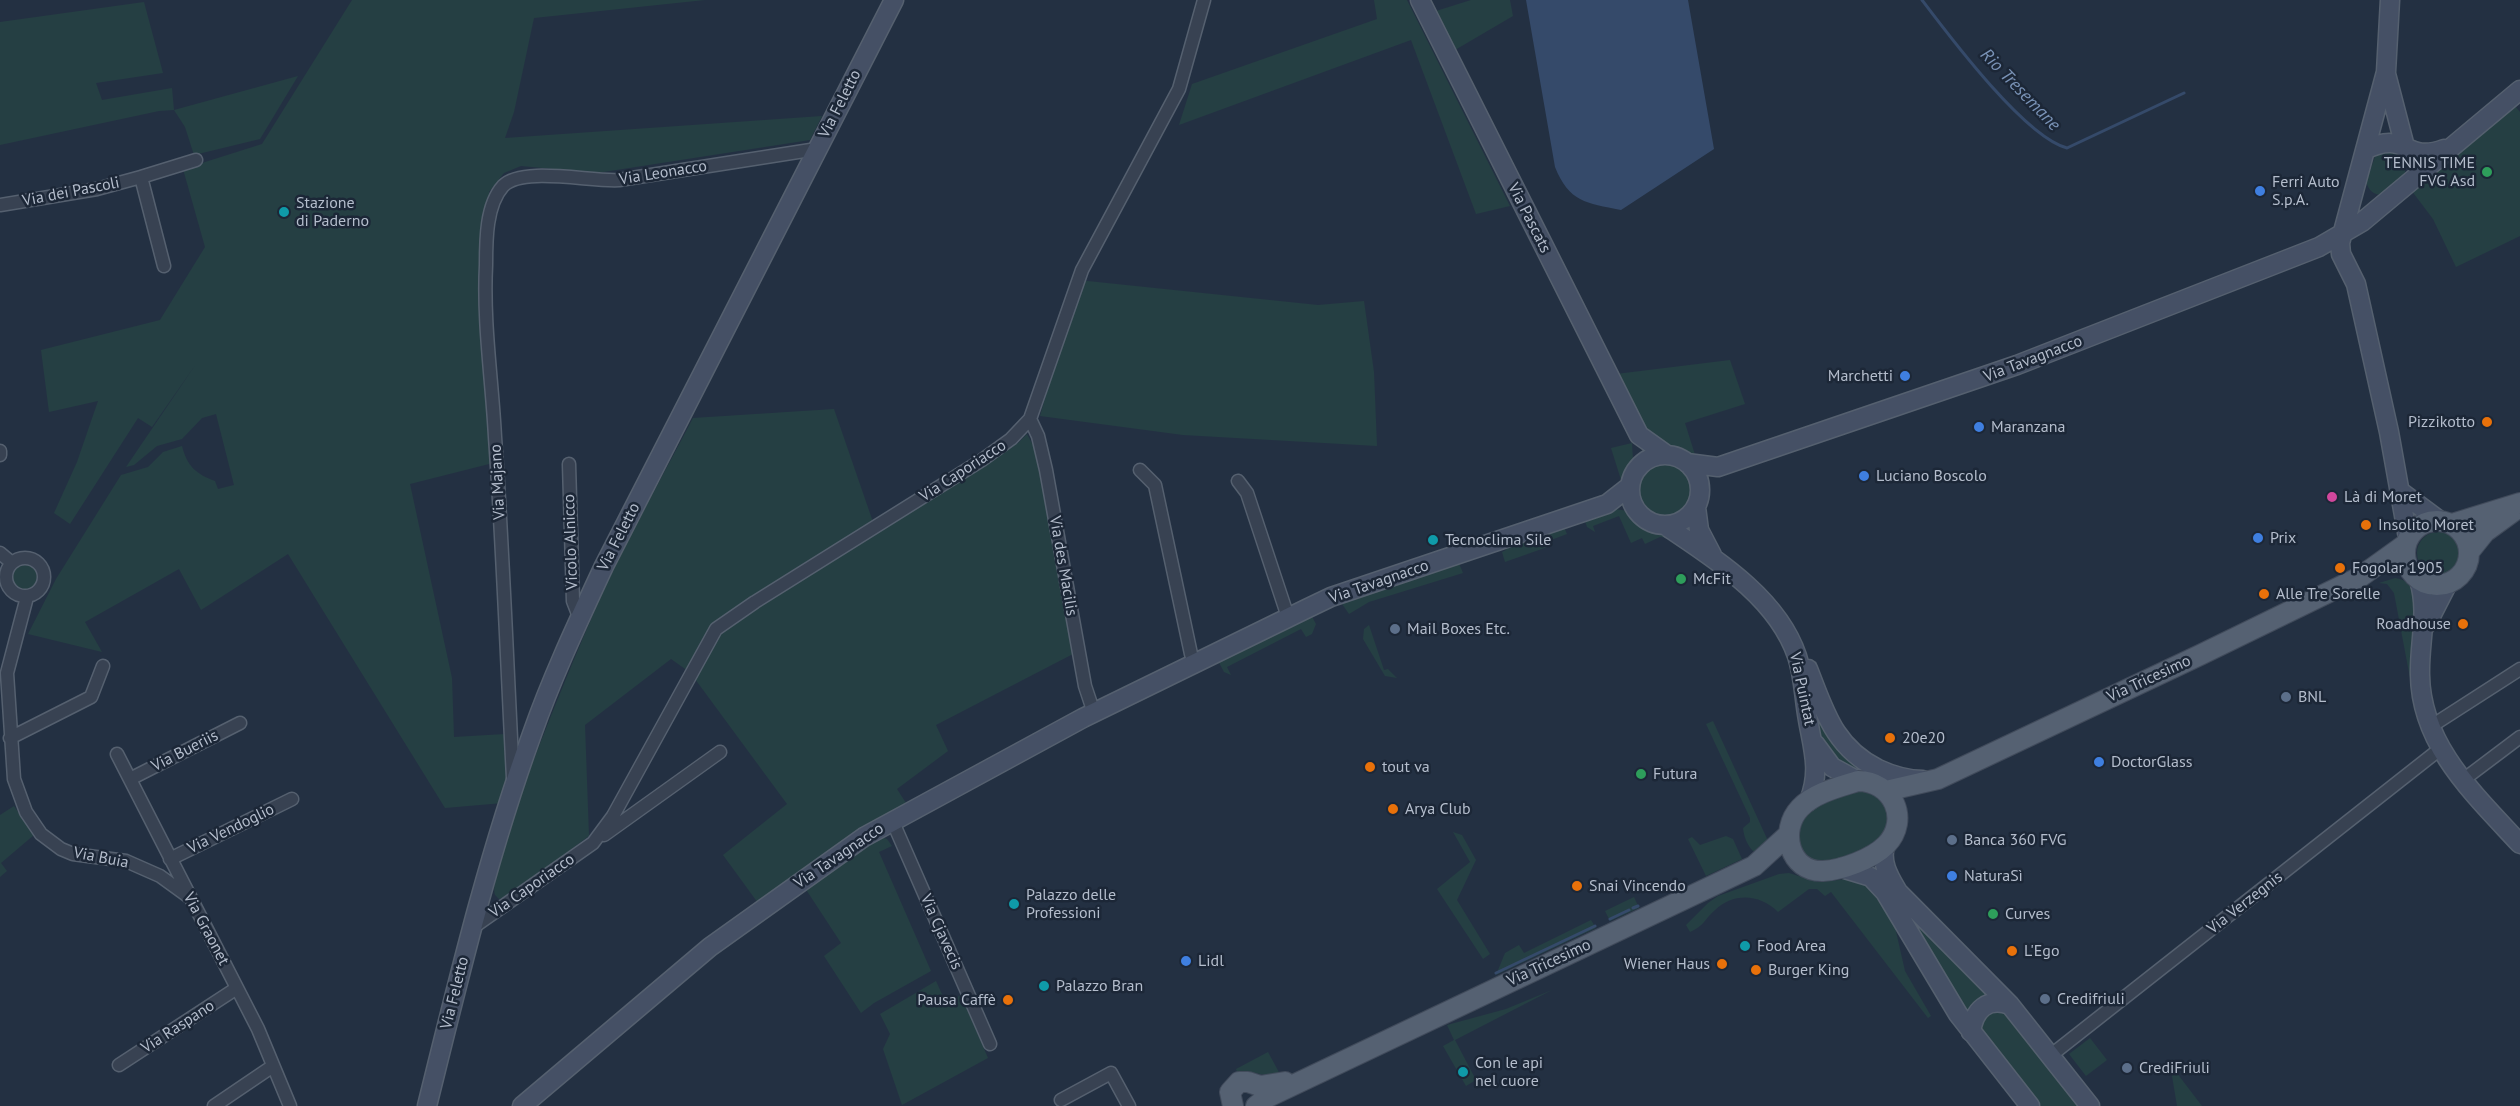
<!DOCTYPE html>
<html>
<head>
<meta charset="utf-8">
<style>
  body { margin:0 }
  canvas { display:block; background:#233042 }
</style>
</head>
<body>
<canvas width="2520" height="1106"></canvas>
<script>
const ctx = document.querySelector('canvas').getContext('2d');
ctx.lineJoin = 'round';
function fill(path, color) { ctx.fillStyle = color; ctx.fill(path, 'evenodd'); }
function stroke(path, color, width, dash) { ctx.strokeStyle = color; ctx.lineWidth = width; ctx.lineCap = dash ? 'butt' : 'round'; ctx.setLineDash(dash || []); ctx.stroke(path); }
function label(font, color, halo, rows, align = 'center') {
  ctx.font = font + ' "PT Sans",sans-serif'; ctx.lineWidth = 5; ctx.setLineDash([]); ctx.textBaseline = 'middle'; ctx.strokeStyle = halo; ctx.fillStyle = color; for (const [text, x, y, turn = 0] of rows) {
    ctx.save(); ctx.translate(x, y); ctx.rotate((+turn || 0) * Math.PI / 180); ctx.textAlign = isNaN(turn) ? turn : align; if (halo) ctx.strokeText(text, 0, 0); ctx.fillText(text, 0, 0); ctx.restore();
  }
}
const green = new Path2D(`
  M352,0h353l-171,18 -20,94 -9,26 317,-22 -12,24 -213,33 -76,-7 -17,7 -15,19 8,270 -87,22 42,194 2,59 51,-3 3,56 -5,13 -58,5 -157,-254 -87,56 -22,-41 -94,53 17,30 -74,-18 28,-55 65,-104 27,-8 15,-15 19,-6c5,20 14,28 33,35l3,8 16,-4 -18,-71 -14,4 -20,21 -25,7 -23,19 -8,2 70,-103 -44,63 -14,-9 -68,106 -16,-11 23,-51 21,-61 -49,11 -8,-62 119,-30 45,-73 -22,-78 79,-25z
  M1374,0h33l103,206 -34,8 -65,-174 -232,85 13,-41 185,-65z
  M1471,0h39l3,16 -58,34 -19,-39z
  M144,2l19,71 -67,10 6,17 70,-12 2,22 124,-34 -38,63 -66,16 -9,-28 -11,-17 -15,1 -159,34v-123z
  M2514,105l6,7v124l-64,31 -23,-48 -22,-29z
  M2387,150l12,2 6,10v12l-23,21c-9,0 -13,-5 -16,-13l10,-28z
  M1078,280l240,25 46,-4 10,71 3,74 -194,-11 -143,-19z
  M1730,360l15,44 -60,19 11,35 -31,-11 -19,-16 -30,-57z
  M834,409l39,113 -164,108 -21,41 -17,-12 -86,66 4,111 -81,60 -9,3 -3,-3c-14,-21 87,-259 103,-295 28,-63 63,-123 94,-183z
  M1027,434l8,15 9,41 29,164 -137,71 12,26 -51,38 9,14 -53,33 -95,67 -35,-48 64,-51 -92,-125 16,-32 15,-19 292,-185z
  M1632,443l1,16 -11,24 -11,-35z
  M1639 490a26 26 0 1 1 52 0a26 26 0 1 1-52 0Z
  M1615,509l13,2 23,17 20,10 -11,-1 -15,7 -3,-6 -11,5 -12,-27 -26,10 2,6 -8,-5 -3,-9z
  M1563,525l4,9 -16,6 2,5 -48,17 -3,-10 4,-2 -2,-5z
  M2417 553a21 21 0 1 1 42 0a21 21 0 1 1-42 0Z
  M1458,561l5,12 -94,29 -20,12 -9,-13z
  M12 578a13 13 0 1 1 26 0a13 13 0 1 1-26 0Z
  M2395,578c36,6 20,49 16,72 -1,9 -1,19 -1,28l-16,-85 -7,-9 -8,-1z
  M1310,613l6,11 -4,10 -6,3 -5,-8 -74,38 4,8 -7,-3 -7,-13z
  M1369,625l15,45 4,-1 9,9 -12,-2 -22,-37 1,-10z
  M1815,696l48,71 5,8c-45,-13 -53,-33 -53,-79z
  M1713,721l56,122 -14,10c-7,-6 -11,-15 -12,-25l7,-6v-4l-44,-94z
  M1870,788l19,18 -1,25c-20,18 -43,29 -70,32l-16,-10 -6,-24 13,-19 43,-20z
  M14,806l20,29 -33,28 6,8 -7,6v-62z
  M1453,832l9,3 14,25 -19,40 33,54 -7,5 -46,-70 33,-27z
  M1726,836l7,3 9,20 -36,17 -18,-37 4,-2 8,8z
  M881,837l6,2 5,7 -13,6 52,119 -57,32 -13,10 -37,-57 17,-13 -36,-55z
  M1789,873l29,9 31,-3 16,6 7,6 23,36 10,44 26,45 -3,2 -97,-126 -6,4 -8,-7h-8l-31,23c-18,-18 -45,-20 -64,-1 -11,10 -9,14 -24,21l-4,-7 22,-22 10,-7 61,-22z
  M1634,897l5,11 -29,13 -5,-10z
  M1906,912l86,85 -24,19z
  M1591,920l5,8 -100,47 9,-22 14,-8 5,8z
  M936,981l10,22 15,-8 27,63 -86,47 -19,-56 7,-15 -10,-20z
  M1552,990l-97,50 21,40 -10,6 -23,-40 11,-6 -7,-15 59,-16z
  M1990,1011h11l6,4 71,91h-41l-56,-73 -1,-10z
  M2090,1038l17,22 -21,16 -17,-22z
  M1268,1052l13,24c-16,2 -28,-7 -44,-4l-1,-3z
  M2170,1064l32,42h-25z`);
const water = new Path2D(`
  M1526,0h162l26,149 -93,61c-35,-7 -52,-8 -66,-43z`);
const stream = new Path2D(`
  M1922,0c28,37 103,137 145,148l117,-55
  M1633,908l5,-2
  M1610,919l19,-9
  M1496,973l99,-47`);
const street = new Path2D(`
  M141,177l55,-17
  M0,205l97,-16 44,-12 23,89
  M1030,419l8,17 8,34 39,216 9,27
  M0,451v4
  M569,464l4,137 7,18
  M1140,470l15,15 36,169 4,10
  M1238,481l9,12 41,124
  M0,553l12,10
  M6 577a19 19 0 1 1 38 0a19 19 0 1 1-38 0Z
  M27,597l-20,76 7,106 12,33 15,22 20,15 12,5 53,7 34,15 29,21
  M2430,727l90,-58
  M10,738l81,-41 12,-31
  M117,754l141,275 32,77
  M513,778c-6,-114 -10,-227 -18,-341 -3,-58 -12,-114 -9,-172 0,-25 0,-60 17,-79 19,-20 88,-4 116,-6l198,-31
  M130,779l110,-56
  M2463,780l57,-43
  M892,820l98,224
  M604,835l116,-83
  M170,859l122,-60
  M472,928l121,-85 20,-27 103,-187 39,-27 227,-142 29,-21 19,-20 52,-149 97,-181 25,-89
  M2050,1056l390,-307
  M119,1065l118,-77
  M1061,1100l50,-27 18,33
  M214,1106l59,-40`);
const secondary = new Path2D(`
  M1420,0l219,435 28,20
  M2390,0l-4,72 -46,171 1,11 15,30 33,148 19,106
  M2386,74l19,73
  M2365,150c43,-21 38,14 79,-1
  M1630 490a35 35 0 1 1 70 0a35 35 0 1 1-70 0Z
  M1687,463l31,4 299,-102 302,-118 43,-25 158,-132
  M2401,492l39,29
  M1696,507l3,23 13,25
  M1666,526c49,33 111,71 131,130 7,21 7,43 11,64 5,29 13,51 1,81
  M2419,580c10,32 0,63 1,95 1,71 55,120 100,169
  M2427,624l21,-41
  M1808,669c17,43 26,78 70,100 15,7 28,11 45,11
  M1815,744l17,23 26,14
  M1885,846c-5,17 5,32 13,46l112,113 80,101
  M1841,868l30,9 14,15 73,122 72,92
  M1971,1032c3,-22 16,-35 39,-27
  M427,1106c31,-125 61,-251 105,-372 20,-57 46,-112 72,-168l290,-566
  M522,1106l188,-159 154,-110 219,-119 223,-109 25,-12 276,-93 23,-18`);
const primary = new Path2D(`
  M2405 553a32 32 0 1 1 64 0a32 32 0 1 1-64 0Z
  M2452,524l68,-21
  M2469,552l16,-20 29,-21
  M1858,781c34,0 53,38 28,64 -14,14 -44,25 -63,26 -34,1 -44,-41 -23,-63 14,-15 39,-21 58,-27z
  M1886,791l52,-12 262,-124 160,-78 46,-33
  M1233,1106l-3,-14 9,-10h9l12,4 25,-4
  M1256,1106l10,-8 488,-232 34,-31`);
const markers = [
  [2487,172,6,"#2e9e5b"],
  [2260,191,6,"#3f7fe0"],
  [284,212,6,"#0f9aa8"],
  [1905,376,6,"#3f7fe0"],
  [2487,422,6,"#e8710a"],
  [1979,427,6,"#3f7fe0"],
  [1864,476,6,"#3f7fe0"],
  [2332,497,6,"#d1479c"],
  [2366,525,6,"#e8710a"],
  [2258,538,6,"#3f7fe0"],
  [1433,540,6,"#0f9aa8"],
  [2340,568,6,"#e8710a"],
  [1681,579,6,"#2e9e5b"],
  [2264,594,6,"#e8710a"],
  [2463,624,6,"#e8710a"],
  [1395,629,6,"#5c6f8a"],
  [2286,697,6,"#5c6f8a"],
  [1890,738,6,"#e8710a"],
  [2099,762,6,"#3f7fe0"],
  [1370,767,6,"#e8710a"],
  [1641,774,6,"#2e9e5b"],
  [1393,809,6,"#e8710a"],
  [1952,840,6,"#5c6f8a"],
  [1952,876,6,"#3f7fe0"],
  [1577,886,6,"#e8710a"],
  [1014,904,6,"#0f9aa8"],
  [1993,914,6,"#2e9e5b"],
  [1745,946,6,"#0f9aa8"],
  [2012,951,6,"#e8710a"],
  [1186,961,6,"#3f7fe0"],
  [1722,964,6,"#e8710a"],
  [1756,970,6,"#e8710a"],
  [1044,986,6,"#0f9aa8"],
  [2045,999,6,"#5c6f8a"],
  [1008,1000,6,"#e8710a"],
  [2127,1068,6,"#5c6f8a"],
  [1463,1072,6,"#0f9aa8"]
];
const streetNames = [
  ["Via Feletto",840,104,-63],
  ["Via Leonacco",663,173,-9],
  ["Via dei Pascoli",71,192,-11],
  ["Via Pascats",1529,218,63],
  ["Via Tavagnacco",2033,359,-21],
  ["Via Caporiacco",963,471,-33],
  ["Via Majano",498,482,-93],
  ["Via Feletto",619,537,-63],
  ["Vicolo Alnicco",571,542,-92],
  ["Via des Macilis",1063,566,80],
  ["Via Tavagnacco",1379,582,-19],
  ["Via Tricesimo",2149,679,-25],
  ["Via Puintat",1802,689,78],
  ["Via Bueriis",185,751,-27],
  ["Via Vendoglio",231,829,-26],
  ["Via Tavagnacco",839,856,-34],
  ["Via Buia",101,858,11],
  ["Via Caporiacco",532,886,-35],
  ["Via Verzegnis",2245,903,-38],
  ["Via Graonet",206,929,62],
  ["Via Cjavecis",941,932,66],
  ["Via Tricesimo",1549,963,-25],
  ["Via Feletto",455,993,-76],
  ["Via Raspano",178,1027,-33]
];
const poiNames = [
  ["TENNIS TIME",2475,163,"right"],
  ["FVG Asd",2475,181,"right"],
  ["Ferri Auto",2272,182],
  ["S.p.A.",2272,200],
  ["Stazione",296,203],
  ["di Paderno",296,221],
  ["Marchetti",1893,376,"right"],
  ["Pizzikotto",2475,422,"right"],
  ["Maranzana",1991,427],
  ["Luciano Boscolo",1876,476],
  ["Là di Moret",2344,497],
  ["Insolito Moret",2378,525],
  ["Prix",2270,538],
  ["Tecnoclima Sile",1445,540],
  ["Fogolar 1905",2352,568],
  ["McFit",1693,579],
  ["Alle Tre Sorelle",2276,594],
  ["Roadhouse",2451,624,"right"],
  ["Mail Boxes Etc.",1407,629],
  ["BNL",2298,697],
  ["20e20",1902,738],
  ["DoctorGlass",2111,762],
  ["tout va",1382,767],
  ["Futura",1653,774],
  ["Arya Club",1405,809],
  ["Banca 360 FVG",1964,840],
  ["NaturaSì",1964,876],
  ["Snai Vincendo",1589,886],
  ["Palazzo delle",1026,895],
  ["Professioni",1026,913],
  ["Curves",2005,914],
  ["Food Area",1757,946],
  ["L'Ego",2024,951],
  ["Lidl",1198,961],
  ["Wiener Haus",1710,964,"right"],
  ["Burger King",1768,970],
  ["Palazzo Bran",1056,986],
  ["Credifriuli",2057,999],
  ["Pausa Caffè",996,1000,"right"],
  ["Con le api",1475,1063],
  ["nel cuore",1475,1081],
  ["CrediFriuli",2139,1068]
];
const waterNames = [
  ["Rio Tresemane",2020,90,46]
];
fill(green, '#253f43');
fill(water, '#354a6a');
stroke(stream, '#354a6a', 3);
stroke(street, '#55606f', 15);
stroke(secondary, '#55606f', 21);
stroke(primary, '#414b5b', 22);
stroke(street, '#384252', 12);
stroke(secondary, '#455065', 18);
stroke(primary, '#556172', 20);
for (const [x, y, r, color] of markers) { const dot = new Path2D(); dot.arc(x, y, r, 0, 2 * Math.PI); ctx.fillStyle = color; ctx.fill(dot); stroke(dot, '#1c2737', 2); }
label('16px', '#b4bdcc', '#1c2737', streetNames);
label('16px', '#b4bdcc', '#1c2737', poiNames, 'left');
label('italic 18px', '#7992b6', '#1c2737', waterNames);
</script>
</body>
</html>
